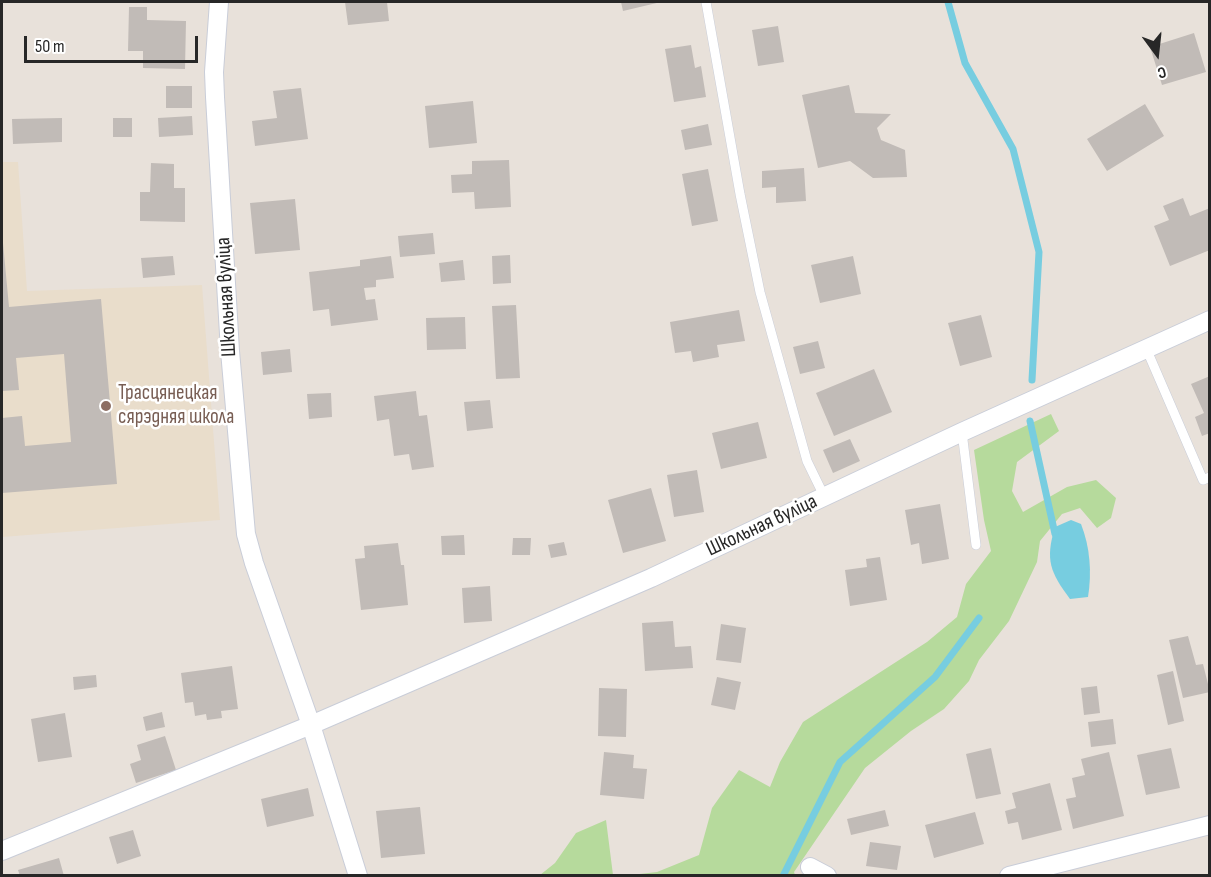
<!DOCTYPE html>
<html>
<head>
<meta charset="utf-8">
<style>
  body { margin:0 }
  #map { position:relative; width:1211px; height:877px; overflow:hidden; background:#e8e1da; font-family:"Sofia Sans Condensed",sans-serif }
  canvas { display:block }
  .frame { position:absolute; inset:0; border:3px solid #272727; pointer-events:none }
  .north { position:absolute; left:1127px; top:24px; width:60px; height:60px; -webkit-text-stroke:4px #fff; paint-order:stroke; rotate:165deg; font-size:16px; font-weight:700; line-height:24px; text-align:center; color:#272727 }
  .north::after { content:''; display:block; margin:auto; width:21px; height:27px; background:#272727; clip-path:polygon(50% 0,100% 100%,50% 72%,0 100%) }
  .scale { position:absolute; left:24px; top:36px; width:174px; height:27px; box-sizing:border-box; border:3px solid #272727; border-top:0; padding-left:8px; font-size:18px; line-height:21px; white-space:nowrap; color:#272727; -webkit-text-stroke:4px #fff; paint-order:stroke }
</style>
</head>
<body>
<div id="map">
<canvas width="1211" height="877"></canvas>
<div class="frame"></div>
<div class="north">С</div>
<div class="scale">50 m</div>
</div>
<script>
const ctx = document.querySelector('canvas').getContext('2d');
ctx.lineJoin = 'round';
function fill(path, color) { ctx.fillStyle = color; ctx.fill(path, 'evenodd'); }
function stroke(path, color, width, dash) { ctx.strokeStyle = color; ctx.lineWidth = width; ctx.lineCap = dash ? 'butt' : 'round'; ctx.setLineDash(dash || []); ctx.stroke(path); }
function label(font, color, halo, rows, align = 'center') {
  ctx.font = font + ' "Sofia Sans Condensed",sans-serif'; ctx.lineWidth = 5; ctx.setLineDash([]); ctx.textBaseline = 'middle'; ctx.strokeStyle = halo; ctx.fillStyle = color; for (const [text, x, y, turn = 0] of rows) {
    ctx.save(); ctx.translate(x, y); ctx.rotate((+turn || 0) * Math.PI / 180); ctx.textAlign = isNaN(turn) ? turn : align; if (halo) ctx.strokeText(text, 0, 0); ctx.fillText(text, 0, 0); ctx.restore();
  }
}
const education = new Path2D(`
  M2,162h16l9,129 175,-6 18,235 -218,17z`);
const green = new Path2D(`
  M1051,414l8,17 -42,31 -5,29 11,21 44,-25 29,-7 20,18 -5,20 -14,10 -17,-20 -18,6 -22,27 -3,21 -28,59 -30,39 -10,21 -25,28 -33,22 -46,37 -71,104 1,3h-164l26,-3 42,-17 13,-47 27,-38 31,17 10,-25 23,-40 124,-80 30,-25 9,-33 25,-33 -7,-31 -10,-70z
  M606,820l7,55h-73l15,-12 21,-30z`);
const water = new Path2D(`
  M1071,520l10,4c9,23 11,48 7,73l-18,2c-20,-27 -25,-39 -15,-72z`);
const stream = new Path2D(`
  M948,2l17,61 48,86 26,103 -7,128
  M1030,421l25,113
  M783,876l57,-114 95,-85 44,-59`);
const building = new Path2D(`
  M345,2h42l2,19 -41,4z
  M621,2h40l-38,9z
  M129,7h18v13l39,1 -1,48 -42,-1v-17h-15z
  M778,26l6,36 -26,4 -6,-36z
  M1194,33l12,39 -44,13 -12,-38z
  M691,45l4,23 6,-2 5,31 -32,5 -9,-53z
  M849,85l6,28 36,1 -14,14 4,12 24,10 2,27 -34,1 -23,-17 -32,7 -16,-73z
  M166,86h26v22h-26z
  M301,88l7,51 -53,7 -3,-25 25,-3 -4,-27z
  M473,101l4,42 -48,5 -4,-42z
  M1145,104l19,32 -57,35 -20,-32z
  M192,116l1,19 -34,2 -1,-19z
  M62,118v24l-49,2 -1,-25z
  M113,118h19v19h-19z
  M708,124l4,21 -27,5 -4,-20z
  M509,160l2,47 -36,2 -1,-17 -22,1 -1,-18 21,-1v-13z
  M151,163l23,1v24h11v34l-45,-1v-29h10z
  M804,168l2,33 -30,2v-16l-14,1v-17z
  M708,169l10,52 -26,5 -10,-52z
  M1183,198l7,18 20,-8v42l-40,16 -16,-40 15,-6 -6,-14z
  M295,199l5,51 -45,4 -5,-51z
  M433,233l2,21 -35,3 -2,-21z
  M2,243h1l6,64 92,-8 16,185 -115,9v-75l20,-2 3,30 46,-4 -7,-88 -48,4 3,32 -17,1z
  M510,255l1,28 -18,1 -1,-28z
  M173,256l2,19 -32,3 -2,-20z
  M391,256l3,22 -18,2v7l-12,1 2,12 9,-1 3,21 -47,6 -2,-17 -16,2 -4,-39 51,-6v-6z
  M853,256l8,38 -41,9 -9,-38z
  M463,260l2,20 -24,2 -2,-19z
  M516,305l4,73 -24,1 -4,-73z
  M739,310l6,31 -28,4 2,12 -26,5 -2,-11 -16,2 -5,-31z
  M981,315l11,42 -32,9 -12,-43z
  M465,317l1,32 -39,1 -1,-32z
  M818,341l7,27 -25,6 -7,-27z
  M290,349l2,23 -29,3 -2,-23z
  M874,369l18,43 -58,24 -18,-43z
  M1210,376v57l-8,3 -7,-19 9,-4 -13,-29z
  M416,391l3,25 8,-1 7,52 -22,3 -3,-16 -15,2 -5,-37 -12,2 -3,-25z
  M331,393l1,24 -23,2 -2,-25z
  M490,400l3,28 -26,3 -3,-29z
  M758,422l9,36 -46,11 -9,-36z
  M850,439l10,22 -27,12 -10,-23z
  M697,470l7,42 -30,5 -7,-42z
  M651,488l15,53 -43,12 -15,-53z
  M940,504l9,55 -27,5 -3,-21 -8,2 -6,-35z
  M464,535l1,20h-23l-1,-19z
  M513,538h18l-1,17h-18z
  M564,542l3,13 -16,3 -3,-13z
  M398,543l3,22h3l4,40 -47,5 -6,-51 10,-1 -1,-12z
  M880,557l7,43 -37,6 -5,-36 22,-3 -1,-8z
  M490,586l2,35 -28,2 -2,-35z
  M673,621l2,26 16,-1 2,22 -48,3 -3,-48z
  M721,624l25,4 -5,35 -25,-3z
  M1188,636l8,29 7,-1 7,28 -27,6 -14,-58z
  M232,666l6,43 -17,2 1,7 -15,2 -1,-6 -11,2 -2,-14 -8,1 -4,-30z
  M1173,671l11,50 -16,4 -11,-50z
  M96,675l1,12 -23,3 -1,-13z
  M717,677l24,5 -6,28 -24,-5z
  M1097,686l3,27 -16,2 -3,-27z
  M599,688l28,1 -1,48 -28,-1z
  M162,712l3,15 -19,4 -3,-14z
  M65,713l7,44 -34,5 -7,-43z
  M1113,719l3,25 -25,3 -3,-25z
  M165,736l11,34 -40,13 -6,-19 11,-4 -4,-15z
  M991,748l10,46 -25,5 -10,-45z
  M1171,748l9,40 -34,7 -9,-40z
  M604,752l30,3 -1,13 14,1 -3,30 -44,-4z
  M1109,752l15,64 -51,13 -7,-30 10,-2 -4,-19 13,-3 -4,-16z
  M1050,783l12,47 -40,10 -4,-18 -10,2 -3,-13 11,-3 -4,-15z
  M308,788l6,28 -47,11 -6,-28z
  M420,807l5,47 -44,4 -5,-47z
  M885,810l4,16 -38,9 -4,-16z
  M975,812l9,32 -50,14 -9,-33z
  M133,830l8,26 -24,8 -8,-27z
  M870,842l31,4 -4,24 -31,-4z
  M59,858l5,18h-44l-2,-6z`);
const lane = new Path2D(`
  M706,2l34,192 20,98 47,169 17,35
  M1146,348l57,132 7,-3
  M962,432l14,113`);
const street = new Path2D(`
  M219,2l-5,70 1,25 15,254 16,183 8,29 57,162 47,151
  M2,851l309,-126 340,-147 311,-146 248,-112
  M810,867l17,9
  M1009,876l201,-51`);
const markers = [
  [106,406,6,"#8d6e63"]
];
const streetNames = [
  ["Школьная вуліца",227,297,-93],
  ["Школьная вуліца",762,526,-25]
];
const educationNames = [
  ["Трасцянецкая",118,394],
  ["сярэдняя школа",118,418]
];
fill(education, '#e9ddcb');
fill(green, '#b6da9c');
fill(water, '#77cde0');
stroke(stream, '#77cde0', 7);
fill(building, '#c1bbb7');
stroke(lane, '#c9cdd8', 10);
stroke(street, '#c9cdd8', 20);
stroke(lane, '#fff', 9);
stroke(street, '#fff', 18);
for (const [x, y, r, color] of markers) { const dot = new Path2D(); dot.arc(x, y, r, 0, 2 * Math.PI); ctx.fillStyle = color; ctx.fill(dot); stroke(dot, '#fff', 2); }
label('21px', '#272727', '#fff', streetNames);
label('21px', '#785e54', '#fff', educationNames, 'left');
</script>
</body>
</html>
